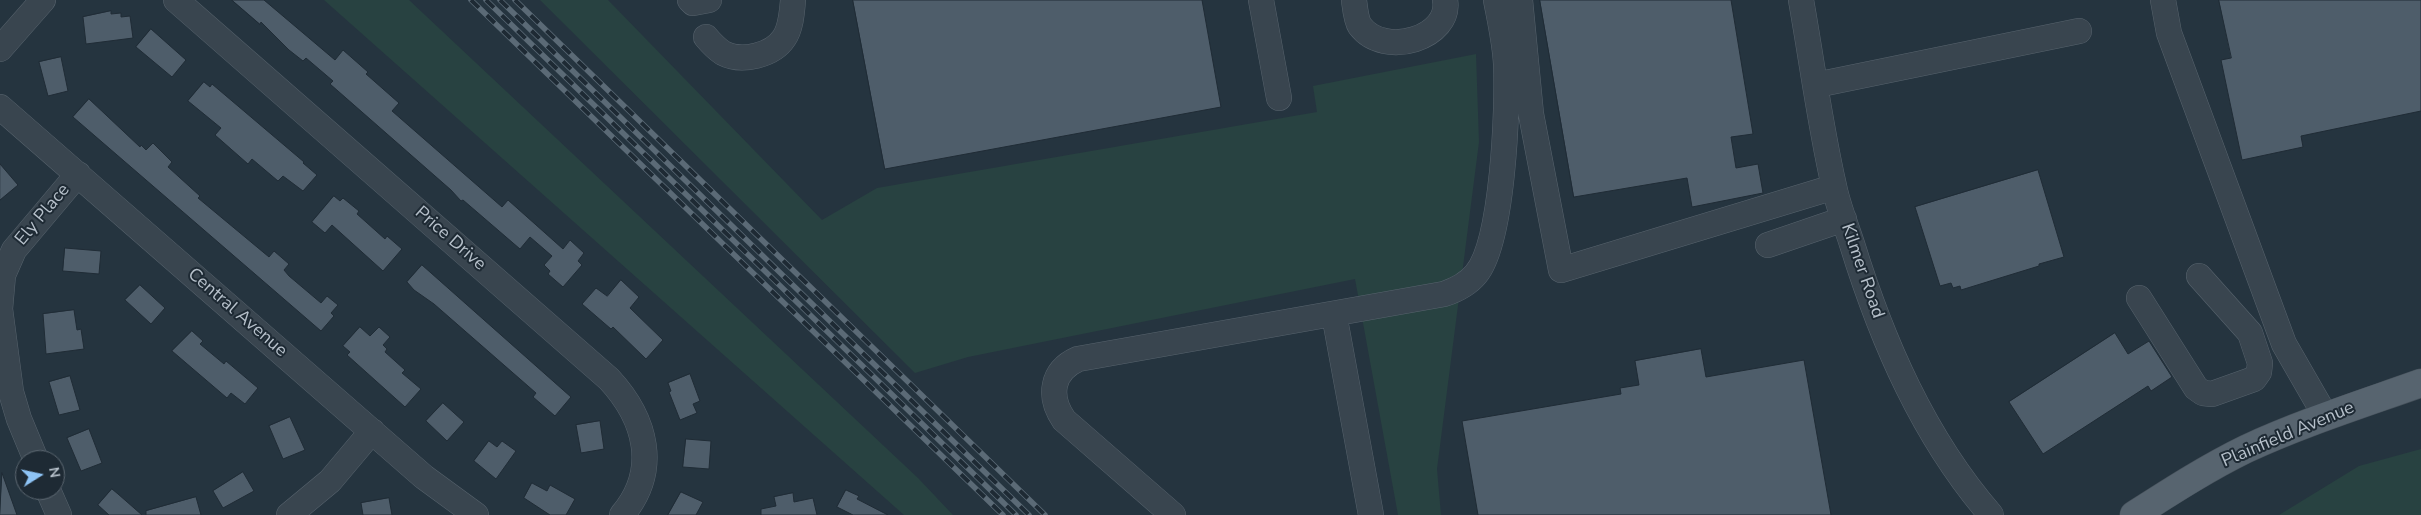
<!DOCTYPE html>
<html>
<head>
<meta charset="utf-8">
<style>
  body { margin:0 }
  #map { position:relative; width:2421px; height:515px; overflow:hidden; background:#25343f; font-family:"Nunito Sans",sans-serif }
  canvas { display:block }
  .north { position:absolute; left:15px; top:450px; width:50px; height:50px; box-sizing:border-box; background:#1e2a34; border:1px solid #5b6670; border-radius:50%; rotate:80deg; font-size:14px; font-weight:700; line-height:20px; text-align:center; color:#b6c0ca }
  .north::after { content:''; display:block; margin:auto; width:18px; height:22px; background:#8ec4f6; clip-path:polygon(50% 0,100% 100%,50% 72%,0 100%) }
</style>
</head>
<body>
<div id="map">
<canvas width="2421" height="515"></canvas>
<div class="north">N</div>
</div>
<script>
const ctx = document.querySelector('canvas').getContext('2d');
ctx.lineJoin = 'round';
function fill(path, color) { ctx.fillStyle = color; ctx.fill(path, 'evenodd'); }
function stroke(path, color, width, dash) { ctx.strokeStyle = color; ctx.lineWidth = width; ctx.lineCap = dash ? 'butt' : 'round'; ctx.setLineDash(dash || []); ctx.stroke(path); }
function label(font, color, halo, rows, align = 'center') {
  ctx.font = font + ' "Nunito Sans",sans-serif'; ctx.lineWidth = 4; ctx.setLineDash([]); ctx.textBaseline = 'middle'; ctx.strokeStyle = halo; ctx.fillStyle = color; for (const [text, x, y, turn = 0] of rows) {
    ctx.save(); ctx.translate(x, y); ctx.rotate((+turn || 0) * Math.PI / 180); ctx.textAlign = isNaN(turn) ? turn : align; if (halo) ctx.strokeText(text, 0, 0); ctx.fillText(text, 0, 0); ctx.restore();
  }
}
const green = new Path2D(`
  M324,0h85l509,478 35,37h-49z
  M540,0h68l214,220 55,-32 440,-76 -4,-26 163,-32 3,88 -42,327 4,46h-43l-43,-236 -387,78 -53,16z
  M2421,449v66h-142l80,-49z`);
const building = new Path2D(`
  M232,0h32l71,60 8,-10 25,22 -2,2 33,29 -7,8 110,96 6,-7 55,49 7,-9 14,13 -6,8 4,4 -19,22 -15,-13 2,-3 -6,-6 8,-9 -22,-19 -10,12 -57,-49 -2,1 -10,-11 -121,-106 3,-3 -27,-23 -3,3 -14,-11 -28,-28 -1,2z
  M853,0h349l19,107 -336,62z
  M1540,0h191l22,134 -22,3 5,31 22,-4 5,29 -71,14 -5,-29 -113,19z
  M2219,0h202v111l-120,25 2,11 -61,13 -21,-100 10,-2z
  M111,11v3l10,-1v4l9,-1 3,22 -47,6 -3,-27z
  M151,29l35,31 -14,17 -36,-30z
  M61,57l7,34 -20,5 -9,-34z
  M204,82l6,5 2,-3 92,78 -1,1 14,12 -14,16 -20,-15 -5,5 -26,-22 -4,5 -33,-29 6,-7 -33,-27z
  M89,99l51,48 1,-2 5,5 7,-7 19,19 -4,5 32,29 -2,2 71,59 5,-6 15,13 -5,6 5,6 32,27 6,-7 11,9 -7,8 3,3 -13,15 -248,-214z
  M0,164l18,21 -18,15z
  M2038,170l26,87 -25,7v2l-78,24 -1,-4 -7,2 -2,-5 -11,3 -25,-79z
  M334,196l6,5 3,-3 16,13 -2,3 28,25 2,-3 15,13 -19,22 -51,-46 -7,8 -13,-11z
  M65,248l36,3 -2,23 -36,-3z
  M422,265l149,132 -16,19 -22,-19 3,-4 -102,-89 -20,-14 -7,-8z
  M621,280l18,17 -9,11 33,32 -17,19 -33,-32 -2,2 -29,-25 14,-16 11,8z
  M140,285l25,23 -14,16 -26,-24z
  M74,310l3,20 4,-1 3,20 -38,5 -3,-40z
  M360,327l10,9 9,-9 11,10 -7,8 4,4 -2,3 20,18 -3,3 19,16 -16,18 -58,-52 3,-3 -7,-6z
  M192,331l11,10 -3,3 24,20 2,-3 32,27 -13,16 -14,-11 -4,5 -55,-47z
  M2115,333l13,21 21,-13 23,36 -21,14 -3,-5 -105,68 -34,-52z
  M1701,349l5,28 98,-17 27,155h-353l-16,-94 159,-27 -1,-6 19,-3 -4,-24z
  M690,374l10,27 -7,3 4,9 -17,7 -11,-28 2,-1 -3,-8z
  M70,376l10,34 -21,5 -10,-33z
  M443,403l21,19 -17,19 -21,-20z
  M290,417l15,33 -22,9 -14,-33z
  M600,421l4,28 -23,4 -5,-28z
  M89,429l13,34 -21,8 -14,-33z
  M686,439l25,2 -2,28 -26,-2z
  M489,441l8,6 5,-6 14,10 -20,28 -22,-18z
  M243,472l11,19 -31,17 -10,-17z
  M2,473l15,42h-17z
  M532,483l15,8 3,-6 25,14 -9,16h-16l-26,-17z
  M112,489l6,5 24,21h-33l-11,-10z
  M846,490l13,6 -2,3 31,16h-35l-16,-8z
  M681,492l22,10 -7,13h-28z
  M793,493l1,9 19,-4 4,17h-56v-6l15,-3 -2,-9z
  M196,497l5,18h-55v-4z
  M389,498l3,17h-29l-2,-12z`);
const minor = new Path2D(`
  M176,0l433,379c37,40 51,91 13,136
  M690,0l3,3 16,-3
  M1261,0l18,98
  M1354,0c1,8 2,20 6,26 25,33 92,11 85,-26
  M1520,0l11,114 30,156 273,-83
  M1801,0c11,62 19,125 33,186 4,20 12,39 18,58 30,97 72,194 139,271
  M2163,0l6,33 115,311 42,73
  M706,37c5,6 11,12 17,16 19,10 50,2 61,-15 7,-10 8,-26 9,-38
  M0,49l43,-49
  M1816,85l263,-54
  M0,107l424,370 52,38
  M1768,245l76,-26
  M2139,298l57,90 7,5 9,1 42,-15 5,-7 1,-9 -10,-30 -51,-57
  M1334,314l37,201
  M36,460l-17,-41 -8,-27 -11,-83 3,-34 11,-25 64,-76
  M48,490l11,25
  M289,515l41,-34 42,-50
  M1173,515l-109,-95c-16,-23 -13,-49 14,-61l366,-65c12,-4 23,-9 32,-20 27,-32 32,-166 30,-210 -1,-21 -6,-43 -10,-64`);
const major = new Path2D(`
  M2134,515c36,-23 73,-47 112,-66 56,-26 116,-45 175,-66`);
const rail = new Path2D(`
  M471,0l532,515
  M486,0l530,515
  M500,0l529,515
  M515,0l530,515`);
const streetNames = [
  ["Ely Place",43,215,-50],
  ["Price Drive",450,239,41],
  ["Kilmer Road",1862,271,71],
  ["Central Avenue",237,313,41],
  ["Plainfield Avenue",2288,435,-23]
];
fill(green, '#284241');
fill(building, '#4e5d6a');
stroke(building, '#202c36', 1);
stroke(minor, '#57636d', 26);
stroke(major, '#46515b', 29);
stroke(minor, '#39454f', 25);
stroke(major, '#57646f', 28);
stroke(rail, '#5b6a76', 5.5);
stroke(rail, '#1e2a34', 4, [11]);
label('18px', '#b6c0ca', '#1e2a34', streetNames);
</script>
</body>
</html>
